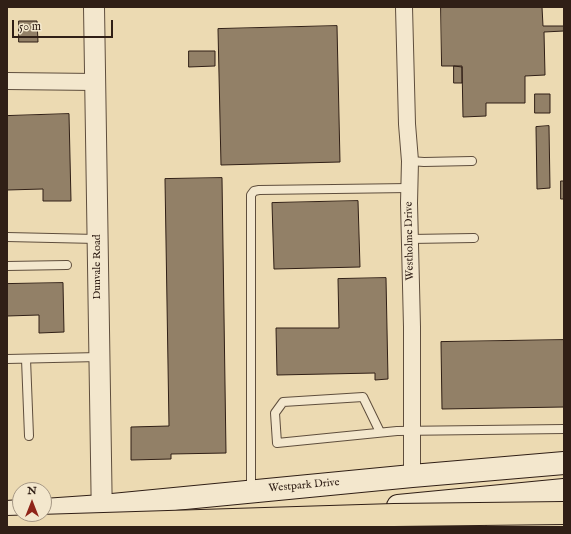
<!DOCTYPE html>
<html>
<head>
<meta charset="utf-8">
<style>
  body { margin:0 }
  #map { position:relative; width:571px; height:534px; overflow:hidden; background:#ecdab2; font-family:"IM FELL English",serif }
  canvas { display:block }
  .frame { position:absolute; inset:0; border:8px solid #301f16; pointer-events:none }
  .north { position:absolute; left:12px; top:482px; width:40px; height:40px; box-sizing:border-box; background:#f3e7cd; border:1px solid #a59784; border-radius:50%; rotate:0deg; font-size:11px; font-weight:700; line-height:16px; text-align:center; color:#301f16 }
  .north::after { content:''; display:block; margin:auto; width:14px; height:18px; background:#8f2418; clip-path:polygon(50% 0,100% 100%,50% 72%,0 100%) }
  .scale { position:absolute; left:12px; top:20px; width:101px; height:18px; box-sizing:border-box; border:2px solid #301f16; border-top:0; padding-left:5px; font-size:12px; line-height:14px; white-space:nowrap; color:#301f16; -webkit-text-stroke:3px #f3e7cd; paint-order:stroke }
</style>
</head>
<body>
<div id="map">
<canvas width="571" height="534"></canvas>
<div class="frame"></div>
<div class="north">N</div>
<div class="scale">50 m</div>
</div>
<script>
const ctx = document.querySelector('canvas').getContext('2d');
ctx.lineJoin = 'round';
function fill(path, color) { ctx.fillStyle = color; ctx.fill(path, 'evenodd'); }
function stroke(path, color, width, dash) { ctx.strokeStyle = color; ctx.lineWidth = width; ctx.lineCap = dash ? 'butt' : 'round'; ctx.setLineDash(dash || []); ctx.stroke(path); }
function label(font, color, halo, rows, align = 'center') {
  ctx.font = font + ' "IM FELL English",serif'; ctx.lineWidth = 3; ctx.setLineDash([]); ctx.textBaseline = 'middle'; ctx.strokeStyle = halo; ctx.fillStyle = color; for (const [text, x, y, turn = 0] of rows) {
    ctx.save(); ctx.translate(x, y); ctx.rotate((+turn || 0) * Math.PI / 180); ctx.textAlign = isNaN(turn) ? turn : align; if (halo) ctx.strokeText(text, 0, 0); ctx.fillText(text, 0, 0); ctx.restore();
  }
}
const building = new Path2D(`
  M441,7h101l1,19h21v5l-20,1 1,43 -20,1v27h-39v13l-23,1 -1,-51h-20z
  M19,21h18l1,21h-19z
  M337,26l3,136 -119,3 -3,-136z
  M189,51h26v15l-26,1z
  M454,66l8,1v16h-8z
  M535,94h15v19h-15z
  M69,114l2,87h-28v-12l-36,1v-74z
  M549,126l1,62 -13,1 -1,-62z
  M222,178l4,275 -55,1v5l-40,1v-33l38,-1 -4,-247z
  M561,181h3v18h-3z
  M358,201l2,66 -86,2 -2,-66z
  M386,278l2,101 -13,1v-7l-98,2 -1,-47h63l-1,-49z
  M63,283l1,49 -25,1v-18l-32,1v-32z
  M564,340v67l-122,2 -1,-67z`);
const service = new Path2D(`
  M410,161l14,1 48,-1
  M7,237l90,2
  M410,239l64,-1
  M7,266l60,-1
  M7,359l92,-2
  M26,359l3,77
  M380,432l-17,-35 -80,5 -8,11 2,30 120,-12 167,-2
  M251,490v-295l3,-4 5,-1 150,-2`);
const minor = new Path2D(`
  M404,7l3,117 3,37 -1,42 3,124v149
  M7,81l88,1`);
const tertiary = new Path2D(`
  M94,7l8,516`);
const secondary = new Path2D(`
  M398,506l166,-16
  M44,510l58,-4 310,-30 152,-13
  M7,512l13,-1`);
const motorway = new Path2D(`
  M429,527l46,-4`);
const motorwayBridge = new Path2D(`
  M7,527l387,-12 170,-2`);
const streetNames = [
  ["Westholme Drive",410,241,-91],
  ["Dunvale Road",98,267,-90],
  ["Westpark Drive",304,486,-5]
];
fill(building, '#928067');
stroke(building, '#301f16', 1);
stroke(service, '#5f4e3d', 10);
stroke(minor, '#5f4e3d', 18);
stroke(tertiary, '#5f4e3d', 22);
stroke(secondary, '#301f16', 24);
stroke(motorway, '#301f16', 24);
stroke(service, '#f3e7cd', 8);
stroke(minor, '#f3e7cd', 16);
stroke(tertiary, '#f3e7cd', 20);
stroke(secondary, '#f3e7cd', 22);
stroke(motorway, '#ecdab2', 22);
stroke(motorwayBridge, '#301f16', 24, []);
stroke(motorwayBridge, '#ecdab2', 22);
label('11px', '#301f16', '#f3e7cd', streetNames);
</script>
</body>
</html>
